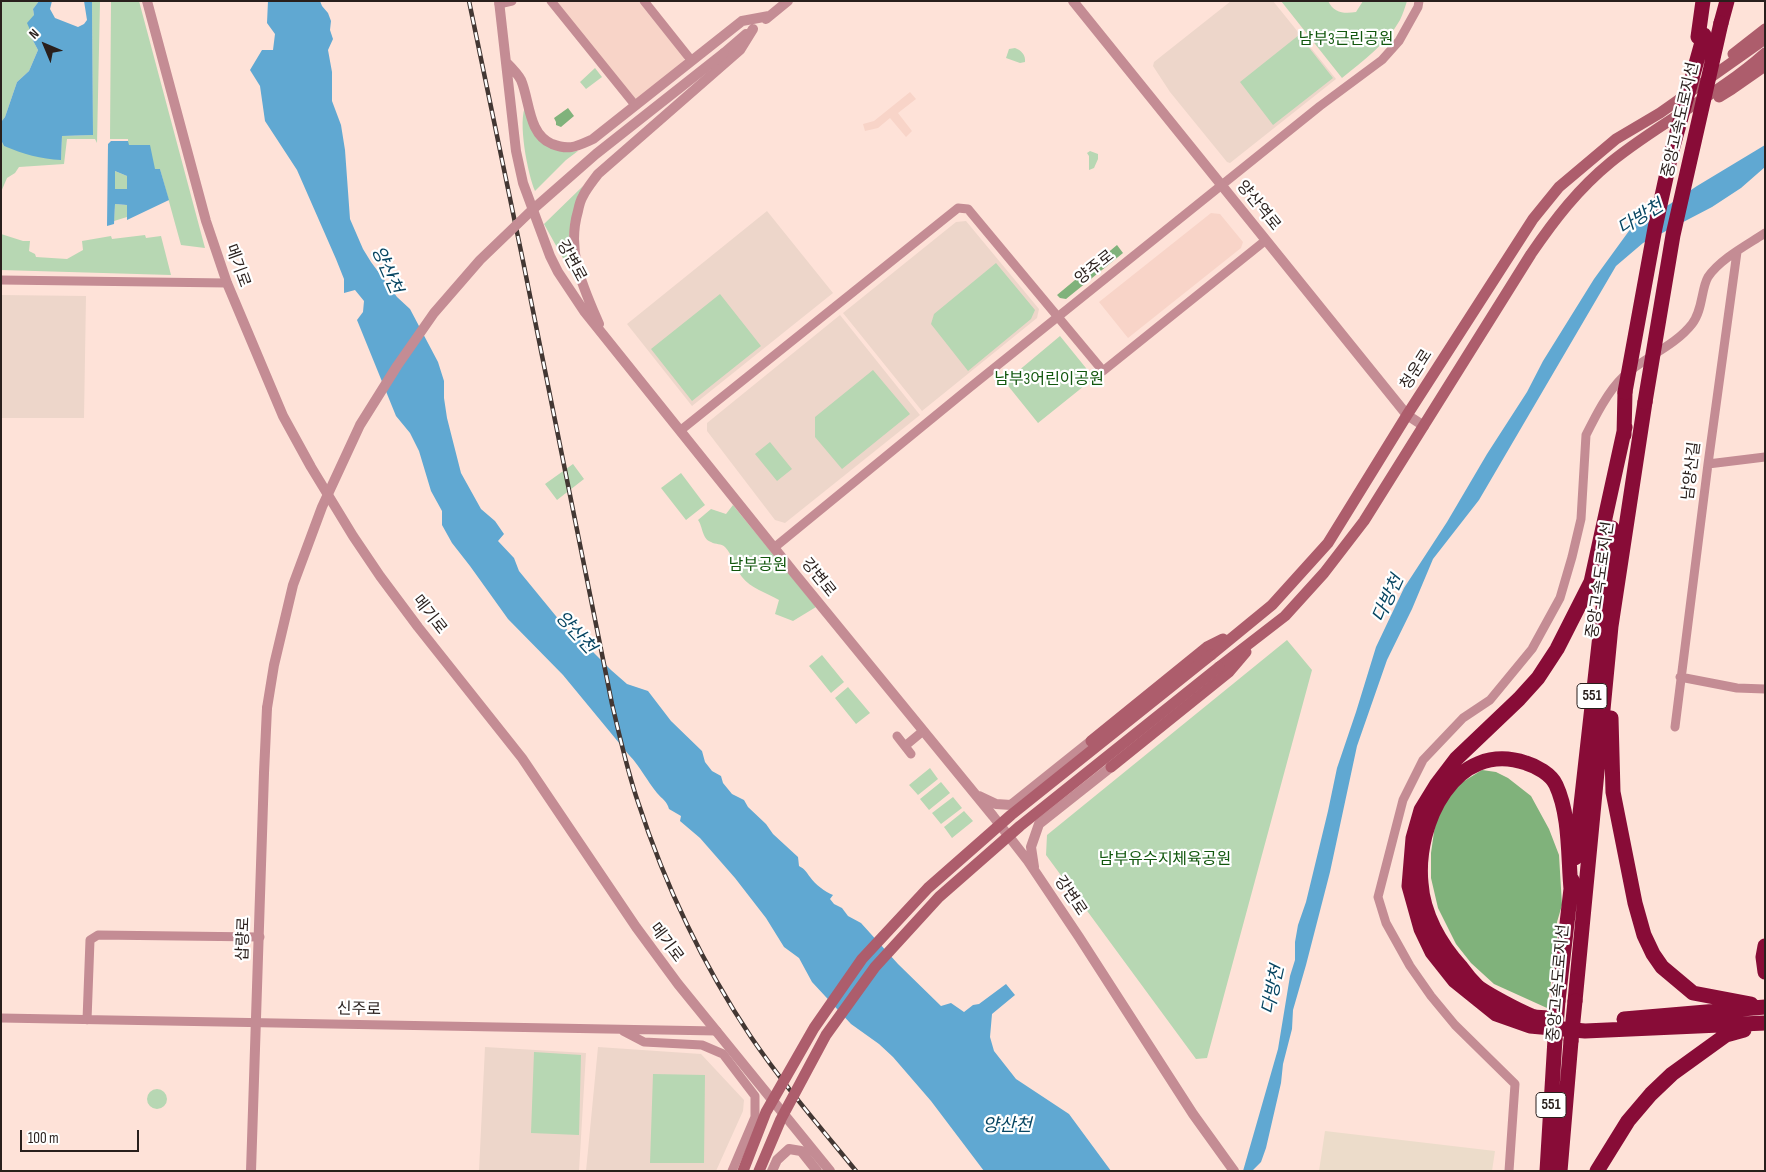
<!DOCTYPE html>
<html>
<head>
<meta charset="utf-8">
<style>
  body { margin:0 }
  #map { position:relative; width:1766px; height:1172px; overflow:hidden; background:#fee2d8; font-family:"Sofia Sans Condensed",sans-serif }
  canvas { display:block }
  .frame { position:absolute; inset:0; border:2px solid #291f1c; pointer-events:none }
  .north { position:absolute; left:20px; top:20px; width:50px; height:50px; -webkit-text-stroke:4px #fff; paint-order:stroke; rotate:315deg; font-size:14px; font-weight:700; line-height:20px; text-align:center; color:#291f1c }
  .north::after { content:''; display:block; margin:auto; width:18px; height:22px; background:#291f1c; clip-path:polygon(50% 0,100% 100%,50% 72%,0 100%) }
  .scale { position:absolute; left:20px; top:1130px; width:119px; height:22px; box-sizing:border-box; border:2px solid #291f1c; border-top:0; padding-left:6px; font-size:15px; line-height:18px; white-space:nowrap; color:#291f1c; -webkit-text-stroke:4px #fff; paint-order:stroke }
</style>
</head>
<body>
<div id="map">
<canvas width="1766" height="1172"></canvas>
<div class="frame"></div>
<div class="north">N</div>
<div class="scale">100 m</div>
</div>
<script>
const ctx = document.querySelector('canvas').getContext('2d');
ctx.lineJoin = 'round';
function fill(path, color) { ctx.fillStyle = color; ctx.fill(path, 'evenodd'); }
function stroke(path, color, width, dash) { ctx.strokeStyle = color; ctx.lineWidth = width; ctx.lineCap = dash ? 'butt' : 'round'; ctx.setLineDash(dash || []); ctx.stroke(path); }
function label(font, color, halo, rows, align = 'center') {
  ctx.font = font + ' "Sofia Sans Condensed","Noto Sans KR",sans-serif'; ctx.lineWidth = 4.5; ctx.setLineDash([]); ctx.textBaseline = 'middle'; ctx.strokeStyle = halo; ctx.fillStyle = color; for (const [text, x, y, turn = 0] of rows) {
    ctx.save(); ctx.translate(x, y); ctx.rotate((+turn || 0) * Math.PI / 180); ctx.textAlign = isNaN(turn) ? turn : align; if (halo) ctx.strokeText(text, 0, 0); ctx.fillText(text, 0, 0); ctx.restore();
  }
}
const built = new Path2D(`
  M553,1h85l46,56v5l-44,38 -6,-1z
  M910,92l6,7 -18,14 14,18 -6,6 -16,-19 -12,10 -13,3 -2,-7 11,-3z
  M1211,213l9,1 23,28 -2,6 -113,90 -29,-36z`);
const industrial = new Path2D(`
  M1325,1131l170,20 -3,20h-173z`);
const education = new Path2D(`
  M1231,1h42l63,78 -106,84 -3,-1 -57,-70 -17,-26 1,-4z
  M767,211l66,82 -141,113 -65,-82z
  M966,221l73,88 -2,9 -115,93 -79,-98 113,-91z
  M1,295l85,1 -2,122h-83z
  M840,315l80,100 -135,108 -10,-3 -68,-89v-8z
  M485,1047l101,6 -7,118h-100z
  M598,1047l103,7 43,46 -1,11 -27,60h-130z`);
const green = new Path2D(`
  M1,1h38l-6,8 1,6 -4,20 8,15 -9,21 -12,11 -12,35 -4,5z
  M92,1h8l-3,142 -2,-4h-28l-3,25 -45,3 -4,6 -8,5 -6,14v-52l3,6 57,13 1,-23 31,-1z
  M111,1h28l66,247 -24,-3 -21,-76 -5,1 -27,-25v-6h-18z
  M1281,1h47c6,12 16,13 28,11l7,-11h44c-2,6 -4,13 -7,19 -13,23 -37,41 -58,58z
  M1299,35l34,43 -60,47 -33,-43z
  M1015,48c6,2 11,7 10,14l-5,1 -14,-5 3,-9z
  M595,68l7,9 -16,12 -6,-7z
  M526,105l24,43 16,4 12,-1 -12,9 -31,31c-7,-16 -18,-71 -9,-86z
  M1090,151l8,3v5l-4,9 -5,2v-14l-2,-3z
  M115,171l12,5v13h-12z
  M583,186l-12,35 -3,25 6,32 -30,-54z
  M115,204l12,1v12l-13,4z
  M1,234l22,7h7l-1,10 6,3 1,3 31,2 16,-9 -1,-9 29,-5 1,3 33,-4 1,3 15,-2 10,39 -170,-5z
  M996,263l39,47 -4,9 -63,52 -37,-47 3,-10z
  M720,294l41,52 -69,55 -41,-52z
  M1060,336l34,42 -56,45 -33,-41z
  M873,370l37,44 -68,55 -27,-32v-20z
  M770,442l22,27 -15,12 -22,-27z
  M573,464l11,15 -27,21 -12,-16z
  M681,473l24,32 -19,15 -25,-32z
  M733,505l83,102 -23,14 -18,-7 4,-14c-12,-7 -29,-12 -37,-23 -6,-8 -10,-23 -17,-30 -4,-4 -9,-2 -14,-5 -9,-3 -8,-15 -13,-22l13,-11 15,5z
  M1287,640l25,30 -105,388 -11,1 -150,-204 1,-20z
  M822,655l22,27 -13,11 -22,-27z
  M848,687l22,26 -14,11 -21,-26z
  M930,768l8,11 -20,16 -9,-10z
  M941,782l9,11 -21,17 -9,-11z
  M953,797l9,11 -21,16 -9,-11z
  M964,811l9,10 -21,17 -8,-11z
  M534,1052l47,3 -2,80 -48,-2z
  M653,1074l52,1 -1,88h-54z
  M147 1099a10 10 0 1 1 20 0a10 10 0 1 1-20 0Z`);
const forest = new Path2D(`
  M568,108l6,8 -13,11 -5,-2v-3l-2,-4z
  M1117,245l6,8 -57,46 -6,-1 -3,-3z
  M1482,770l14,2 12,6 23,18 18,33 10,26 3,50 -5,17v21l-10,65 -53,-24 -23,-21 -15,-19 -18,-36 -7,-30v-25l5,-35 12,-27z`);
const water = new Path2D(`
  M39,1h13l-2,8 5,9 23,9 6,-3 3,-4 -3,-19h8l1,134 -31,1 -1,24c-20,-1 -38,-6 -57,-14l-3,-6v-18l4,-5 12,-35 12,-11 9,-21 -8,-15 1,-3 -4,-9 7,-8 -1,-6z
  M268,1h52l2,5 6,7 3,8 -1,9 3,9 -5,11 4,22v29l9,24 4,25 5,69 13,30 8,13 26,35 13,12 28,53 6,19v17l3,20 14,55 20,36 14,12 9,13 -6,7 16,17 5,13 50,61 11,7 31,31 16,14 21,7 23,30 31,30 3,11 7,9 9,5 2,7 9,11 12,6 4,7 18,17 7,10 25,23 1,9c6,3 7,6 11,11 6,8 14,14 23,18l-3,4 4,5 8,4 6,8 13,7 37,41 43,42 10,-3 13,9 9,-7 6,-1 27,-20 9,11 -23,19 -2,23 4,14 22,28 53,35 42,57h-127l-53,-70 -38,-44 -14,-13 -28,-20 -39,-42 -13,-24 -15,-11 -18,-29 -31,-40 -35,-40 -20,-17 1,-5 -12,-7c-2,-8 -7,-10 -12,-16 -10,-12 -17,-27 -28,-38l-66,-80 -55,-56 -38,-53 -18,-23 -10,-18v-14l-11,-20 -12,-40 -9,-18 -14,-17 -39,-96 6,-8 1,-11 -9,-11 -11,3v-14l-8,-20 -39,-89 -32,-49 -5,-35 -10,-16 12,-20h11l2,-16 -8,-11z
  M111,141h17l1,4h21l5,24h5l9,31 -42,20v-15l-12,-1 -1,20 -7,2 1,-82zM115,171l12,5v13h-12z
  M1765,145v22l-24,21 -29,19 -69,36 -27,23 -137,234 -46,59 -21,50 -25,51 -30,86 -27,126 -24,93 -13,45 -1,19 -9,35 -2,19 -15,65 -5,14 -9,9h-9l35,-122 12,-73 5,-16v-18l3,-17 8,-23 22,-91 9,-43 19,-56 20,-65 28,-59 43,-66 40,-68 40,-62 16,-31 51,-82 40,-55 36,-20 27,-18z`);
const minor = new Path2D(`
  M551,1l84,104
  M644,1l47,59
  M499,4l13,-3
  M1,280l226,3
  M681,430l277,-222 10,1 135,162 163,-131
  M1708,464l57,-7
  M775,547l193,-158 352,-283 62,-46 17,-19 19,-34 1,-6
  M1680,677l57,11 28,1
  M1675,727l33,-263 29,-212
  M897,736l14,18
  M905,746l18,-15
  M1,1018l716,13
  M87,1020l3,-80 8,-5 162,2
  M623,1031l21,11 58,3 21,9 32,42v21l-23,54
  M1509,1171l6,-87 -60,-59 -24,-29 -21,-30 -24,-43 -8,-26 25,-97 20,-40 40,-42 27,-18 42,-51 28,-51 12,-41 9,-38 5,-84c9,-18 22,-44 37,-58 21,-20 51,-30 69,-53 11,-14 9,-35 16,-47 12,-18 39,-32 57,-44`);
const tertiary = new Path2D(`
  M147,1l59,220 21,62 56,133 28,51 42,69 27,40 38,51 104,131 114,169 42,57 152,187
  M499,1l17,150 7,32 27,73 8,16 26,39 211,263 198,242 35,45 51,76 114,177 41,57
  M1073,1l334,414 17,11
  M766,19l22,-18
  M724,53l22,-19
  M506,62c5,5 12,12 15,18 9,21 7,54 31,64 18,7 25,2 41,-5l149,-118 27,-5
  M599,324c-16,-37 -33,-72 -21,-113 1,-5 2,-10 5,-15 4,-8 10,-15 15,-22l142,-124 13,-21
  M979,796l17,8 15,1 80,-64
  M1034,867l-3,-20 8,-23 72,-57
  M251,1171l13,-398 3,-65
  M772,1171l5,-11 12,-11 12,2 16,20`);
const secondary = new Path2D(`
  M1733,54l32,-25
  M1719,97l13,-8 33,-23
  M1211,655l61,-50 56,-62 79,-128 126,-196 26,-32 57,-48 44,-26 105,-74
  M1219,667l66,-51 39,-43 40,-52 167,-267c24,-35 47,-65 80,-92 49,-40 107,-67 154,-109
  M1091,741l116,-94 16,-8
  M1111,767l118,-95 17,-20`);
const motorway = new Path2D(`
  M1721,23l6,-22
  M1698,37l5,-36
  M1625,427l-34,155 -34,67 -19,29 -19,21 -63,60 -19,25 -16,26 -8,28 -4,48 12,43 11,23 23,29 41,33 34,12 55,5 180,-8
  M1624,435l1,-43
  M1611,718l2,74 22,111 9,32 9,19 9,13 31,26 58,11
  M1575,858l37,-330
  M1765,946l-2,11 2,15
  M1558,1001l14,-121
  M1575,1001l36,-375 34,-224
  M1547,1018c-5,-1 -11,0 -15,-2 -9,-3 -47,-23 -54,-29 -6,-6 -12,-13 -17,-20 -21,-23 -38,-53 -40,-84 -6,-59 34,-144 105,-120 10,3 25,11 30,22 14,30 12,71 15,104
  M1624,1019l141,-12
  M1547,1171l8,-132
  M1560,1171l11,-130
  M1597,1171l31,-50 23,-27 21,-20 54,-39 18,-5`);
const rail = new Path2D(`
  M469,1l54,260 89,443c8,33 15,66 26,98 27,83 65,163 113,235 32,47 69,90 105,134`);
const tertiaryBridge = new Path2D(`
  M267,708l7,-43 19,-80 29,-78 38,-82 37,-59 37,-53 46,-53 51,-49 65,-57 128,-101`);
const secondaryBridge = new Path2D(`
  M743,1171l23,-59 48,-84 48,-69 66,-71 83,-73 200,-160
  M759,1171l22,-52 45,-84 49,-68 64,-70 81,-71 199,-159`);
const motorwayBridge = new Path2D(`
  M1625,392l30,-164 17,-78 32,-115
  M1645,402l28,-167 48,-212
  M1555,1039l3,-38
  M1571,1041l4,-40`);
const shields = [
  [1592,696,30],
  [1551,1105,30]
];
const shieldNames = [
  ["551",1592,696],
  ["551",1551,1105]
];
const parkNames = [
  ["남부3근린공원",1346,40],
  ["남부3어린이공원",1049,380],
  ["남부공원",758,566],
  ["남부유수지체육공원",1165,860]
];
const streetNames = [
  ["중앙고속도로지선",1681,120,-77],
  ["양산역로",1258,206,51],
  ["강변로",571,261,62],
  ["메기로",237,266,70],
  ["양주로",1095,268,-38],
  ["청운로",1417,370,-57],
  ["남양산길",1692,471,-83],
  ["강변로",818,578,51],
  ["중앙고속도로지선",1601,580,-82],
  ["메기로",429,615,52],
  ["강변로",1070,896,56],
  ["삽량로",244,939,-88],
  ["메기로",666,943,53],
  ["중앙고속도로지선",1559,983,-85],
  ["신주로",359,1010,1]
];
const waterNames = [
  ["다방천",1641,218,-32],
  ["양산천",386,270,66],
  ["다방천",1389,599,-65],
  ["양산천",575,633,48],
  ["다방천",1274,990,-78],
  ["양산천",1007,1126]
];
fill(built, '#f8d4c8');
fill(industrial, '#ecdcca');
fill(education, '#edd6ca');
fill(green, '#b7d7b3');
fill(forest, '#80b27b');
fill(water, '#60a8d2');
stroke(minor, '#c48c94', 9);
stroke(tertiary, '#c48c94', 10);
stroke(secondary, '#ad5d6c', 11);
stroke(motorway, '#880c37', 15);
stroke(rail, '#433733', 4.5);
stroke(rail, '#fff', 2.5, [8]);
stroke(tertiaryBridge, '#c48c94', 10);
stroke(secondaryBridge, '#ad5d6c', 11);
stroke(motorwayBridge, '#880c37', 15);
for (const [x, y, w] of shields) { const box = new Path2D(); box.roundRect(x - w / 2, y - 12.5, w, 25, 4); ctx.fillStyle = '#fff'; ctx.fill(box); stroke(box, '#291f1c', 1); }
label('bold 15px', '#291f1c', null, shieldNames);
label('16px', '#11570d', '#fff', parkNames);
label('16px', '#291f1c', '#fff', streetNames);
label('italic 18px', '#084662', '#fff', waterNames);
</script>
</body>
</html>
